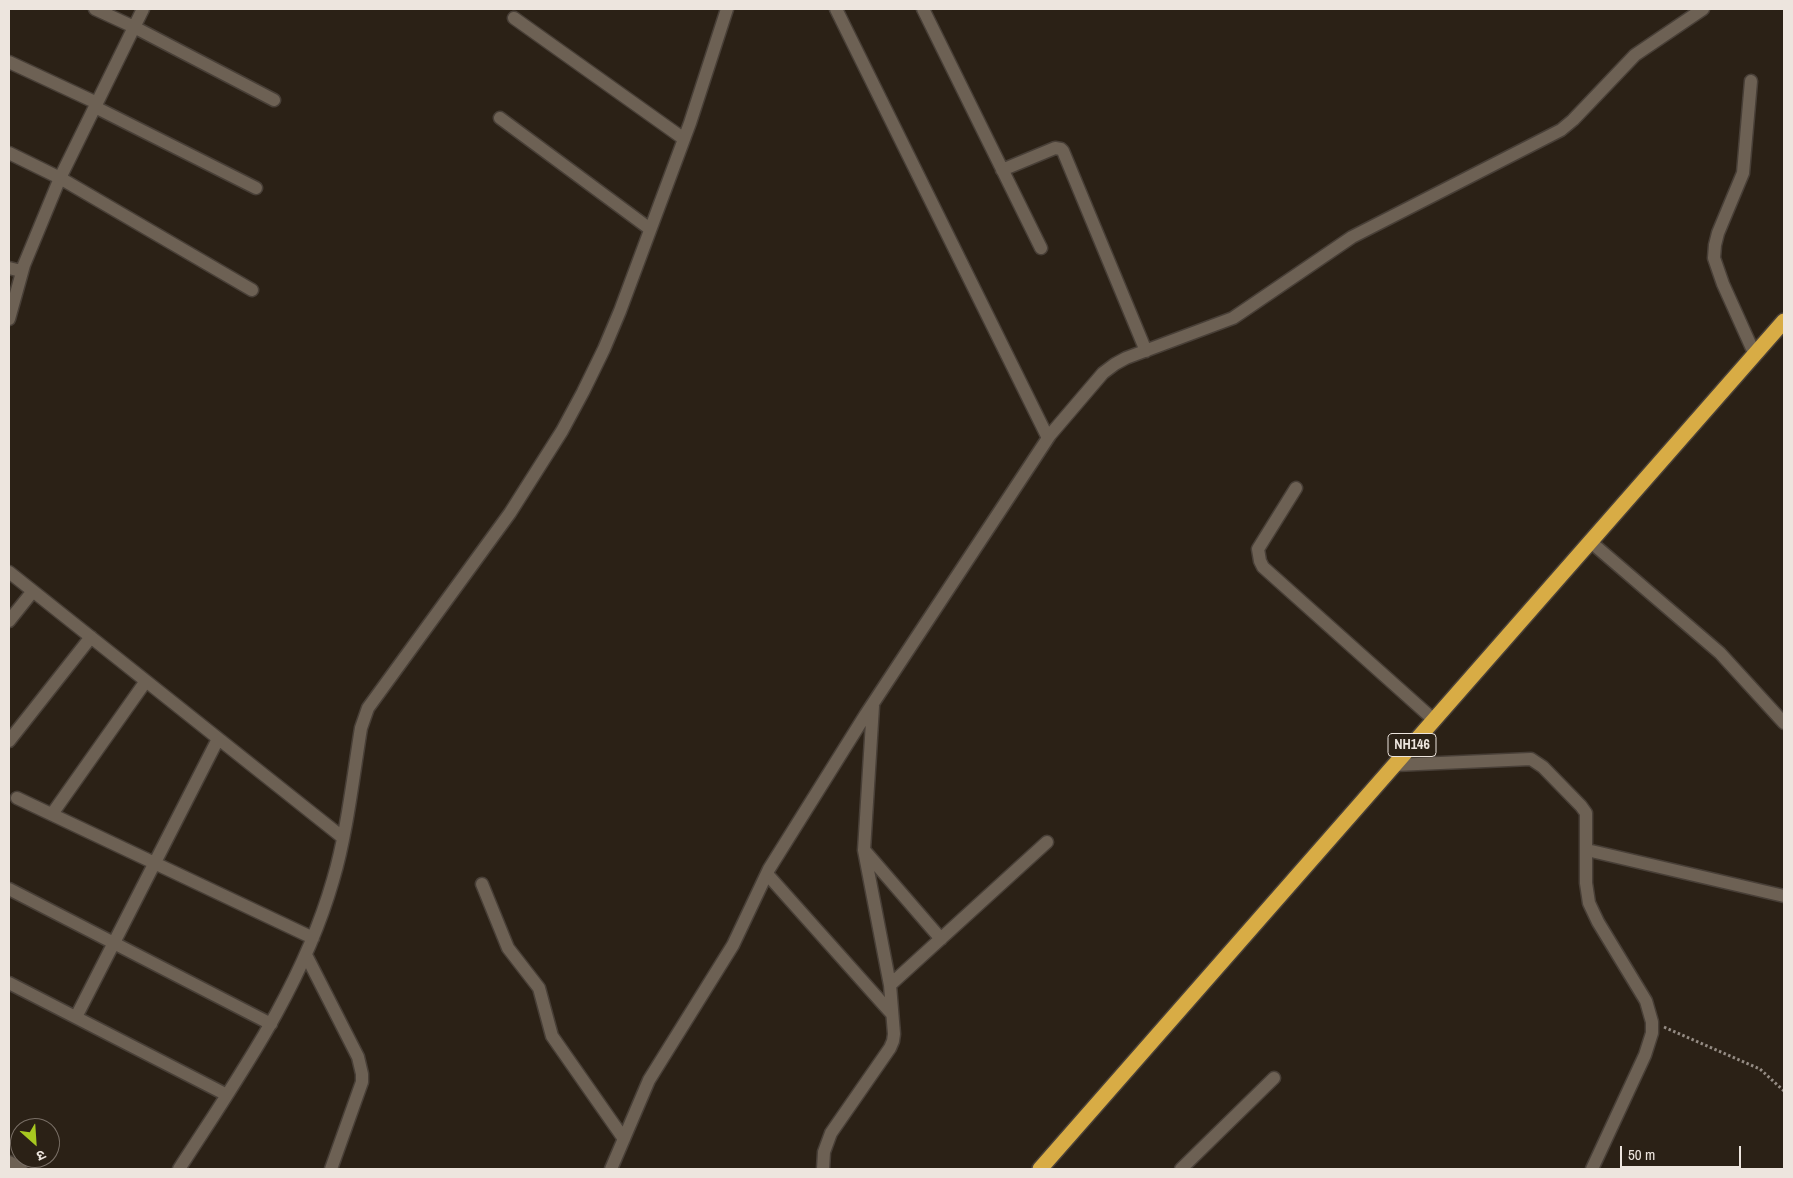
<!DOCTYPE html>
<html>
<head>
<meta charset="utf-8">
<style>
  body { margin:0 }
  #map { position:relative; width:1793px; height:1178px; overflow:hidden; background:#2b2116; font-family:"Archivo Narrow","Noto Sans Devanagari",sans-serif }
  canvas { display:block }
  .frame { position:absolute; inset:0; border:10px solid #ede5de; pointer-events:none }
  .north { position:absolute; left:10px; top:1118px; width:50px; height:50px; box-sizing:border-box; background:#2b2116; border:1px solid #796f66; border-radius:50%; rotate:154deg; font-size:14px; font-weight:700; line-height:20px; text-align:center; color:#ede5de }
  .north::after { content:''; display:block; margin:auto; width:18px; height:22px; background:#a7c820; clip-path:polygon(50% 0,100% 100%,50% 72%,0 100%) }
  .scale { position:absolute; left:1620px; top:1146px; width:121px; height:22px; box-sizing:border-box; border:2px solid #ede5de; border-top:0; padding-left:6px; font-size:15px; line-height:18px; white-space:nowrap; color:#ede5de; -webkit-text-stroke:4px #2b2116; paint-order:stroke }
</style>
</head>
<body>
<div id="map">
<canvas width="1793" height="1178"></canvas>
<div class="frame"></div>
<div class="north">उ</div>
<div class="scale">50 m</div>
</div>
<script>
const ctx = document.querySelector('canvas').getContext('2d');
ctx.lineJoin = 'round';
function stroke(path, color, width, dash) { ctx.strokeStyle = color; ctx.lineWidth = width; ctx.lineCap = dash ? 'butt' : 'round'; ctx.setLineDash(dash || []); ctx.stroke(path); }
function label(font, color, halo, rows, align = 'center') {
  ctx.font = font + ' "Archivo Narrow",sans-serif'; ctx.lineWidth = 5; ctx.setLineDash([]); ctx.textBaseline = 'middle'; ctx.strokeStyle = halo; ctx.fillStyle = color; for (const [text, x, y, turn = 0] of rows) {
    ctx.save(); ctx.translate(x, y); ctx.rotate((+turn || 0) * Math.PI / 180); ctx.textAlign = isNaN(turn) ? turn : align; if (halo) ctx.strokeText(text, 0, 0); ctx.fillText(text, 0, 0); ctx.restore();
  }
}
const path = new Path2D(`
  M1664,1027l96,42 24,22`);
const minor = new Path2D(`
  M95,9l39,18 140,73
  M836,9l212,429
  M923,9l118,239
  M514,18l170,121
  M9,62l88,41
  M1751,81l-8,92 -25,60 -3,12 -1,13 9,26 32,71
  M95,107l161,81
  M500,118l150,111
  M9,153l51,25 192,112
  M1002,170l53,-22 6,1 2,2 83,200
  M9,268l12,3
  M9,319l15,-54 36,-87 83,-169
  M1296,488l-38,61 2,12 3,6 171,153
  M1592,543l128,110 64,70
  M9,572l333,265
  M9,621l24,-30
  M9,741l82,-104
  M1395,765l136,-6 12,8 38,39 5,7v70l3,20 9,19 48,79 6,21v11l-7,22 -53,114
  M17,798l296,140
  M52,814l94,-133
  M864,850l77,89
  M1587,850l197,46
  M767,874l125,140
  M482,884l26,64 31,40 13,48 72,103
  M9,889l262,135
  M306,955l52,102 4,17v8l-31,87
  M9,983l218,112
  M890,985l157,-143
  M76,1017l142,-278
  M9,1162l12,7
  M179,1169c60,-93 123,-181 154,-289 14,-47 20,-103 28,-152l7,-20 142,-195 52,-82 21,-39 21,-43 16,-38 70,-188 37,-114
  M611,1169l38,-89 84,-135 36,-76 97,-155 184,-279 53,-62 12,-9 11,-6 107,-40 119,-81 209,-107 12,-10 62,-65 68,-46
  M823,1169l1,-17 7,-19 59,-85 3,-7 1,-7 -4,-49 -26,-135 9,-144
  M1181,1169l93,-91`);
const highway = new Path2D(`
  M1040,1169c248,-283 498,-564 744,-848`);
const shields = [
  [1412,745,48]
];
const shieldNames = [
  ["NH146",1412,745]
];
stroke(minor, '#483f37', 15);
stroke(highway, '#483f37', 18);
stroke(path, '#948b83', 3, [2.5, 2.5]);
stroke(minor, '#6d6154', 12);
stroke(highway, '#d8ac45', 15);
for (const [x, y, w] of shields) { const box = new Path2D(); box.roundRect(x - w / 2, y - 11.5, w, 23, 4); ctx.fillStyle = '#2b2116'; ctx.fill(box); stroke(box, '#ede5de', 1); }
label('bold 14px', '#ede5de', null, shieldNames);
</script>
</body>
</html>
